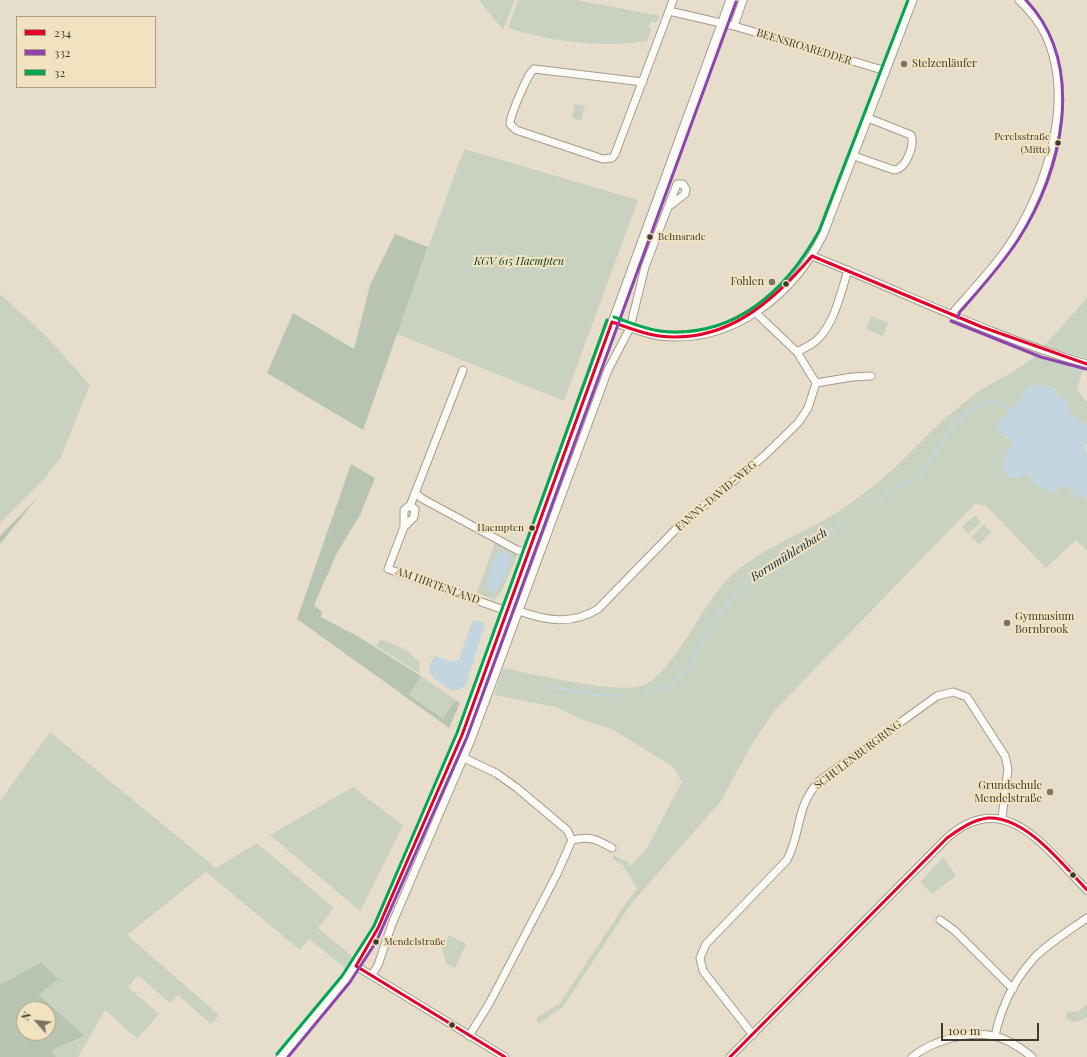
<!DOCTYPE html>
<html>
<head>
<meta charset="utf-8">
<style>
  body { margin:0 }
  #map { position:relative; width:1087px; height:1057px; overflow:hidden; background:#e6decb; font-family:"Playfair Display",serif }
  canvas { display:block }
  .legend { position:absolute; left:16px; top:16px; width:140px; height:72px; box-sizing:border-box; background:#f1e3c0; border:1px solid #aba085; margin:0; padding:5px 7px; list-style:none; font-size:12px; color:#413b2d }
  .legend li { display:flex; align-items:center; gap:8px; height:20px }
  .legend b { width:20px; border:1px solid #aba085 }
  .north { position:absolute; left:16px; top:1001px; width:40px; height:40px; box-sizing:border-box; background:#f1e3c0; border:1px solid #aba085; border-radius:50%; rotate:297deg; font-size:11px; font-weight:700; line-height:16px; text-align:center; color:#413b2d }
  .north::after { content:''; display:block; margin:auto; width:14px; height:18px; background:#7b7464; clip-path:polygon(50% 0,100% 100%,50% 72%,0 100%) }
  .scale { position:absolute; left:941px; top:1023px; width:98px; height:18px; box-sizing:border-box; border:2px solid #413b2d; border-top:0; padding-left:5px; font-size:12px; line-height:14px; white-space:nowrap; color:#413b2d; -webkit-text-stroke:3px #f1e3c0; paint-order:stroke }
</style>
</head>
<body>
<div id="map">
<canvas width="1087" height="1057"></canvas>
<ul class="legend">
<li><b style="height:5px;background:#e4002b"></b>234</li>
<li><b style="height:5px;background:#8e44ad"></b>332</li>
<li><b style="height:5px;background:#00a651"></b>32</li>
</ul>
<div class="north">N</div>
<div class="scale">100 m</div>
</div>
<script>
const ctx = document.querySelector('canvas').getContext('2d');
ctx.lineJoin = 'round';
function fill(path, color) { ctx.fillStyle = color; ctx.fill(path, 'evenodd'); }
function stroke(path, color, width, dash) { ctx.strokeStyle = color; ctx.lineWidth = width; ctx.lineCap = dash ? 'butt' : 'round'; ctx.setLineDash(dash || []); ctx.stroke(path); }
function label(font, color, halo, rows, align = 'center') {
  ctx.font = font + ' "Playfair Display",serif'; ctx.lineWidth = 4; ctx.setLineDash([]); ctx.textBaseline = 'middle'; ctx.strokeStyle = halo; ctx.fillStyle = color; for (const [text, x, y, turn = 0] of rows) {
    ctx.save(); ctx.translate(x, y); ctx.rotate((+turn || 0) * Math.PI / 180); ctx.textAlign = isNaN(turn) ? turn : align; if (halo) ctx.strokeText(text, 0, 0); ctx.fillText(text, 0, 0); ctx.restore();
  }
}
const green = new Path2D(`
  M479,0h36l-12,30z
  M518,0h59l83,16 -4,7 -4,-2 -3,5 3,3 -5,12c-48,7 -93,1 -139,-13z
  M574,104l11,1 -4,16 -9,-3z
  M464,149l174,51 -74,201 -167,-67z
  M0,294l45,41 45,50 -29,72 -16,21 -45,45z
  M1087,298v60l-43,-12z
  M871,316l17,7 -5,13 -17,-7z
  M1037,355l46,14 -6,21 10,12v21l-7,-1 -10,-10 -2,-8 -10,-9 -2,-5 -7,-4 -12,-1 -27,25 -11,14 7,14 5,2 1,7 -10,17 14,14 14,-5 3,11 19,8 15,-7 11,12 4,-1 5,3v52l-11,-11 -30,28 -60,-62 -11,-2 -200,206 -23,34 -31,57 -90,103 -68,103 -25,17 -2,-6 24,-15 68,-103 9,-11 -14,-24 -11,-6 2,-4 13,7 3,4 17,-18 35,-66 -9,-15 -61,-38 -29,-9 -27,-13 -62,-12 9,-27c30,6 117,27 141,17 29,-13 57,-77 80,-102 32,-34 76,-47 115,-72 19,-13 38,-27 55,-43 19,-17 36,-37 55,-53 10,-8 19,-16 29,-23 20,-13 41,-22 59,-37z
  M975,515l6,7 -12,12 -7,-7z
  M984,524l7,8 -12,12 -8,-7z
  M496,540l3,5 19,9 -16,36 -7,10 -18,-7z
  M381,639l24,10 15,14 -1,10 -43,-27z
  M421,676l35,24 -12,18 -35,-23z
  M50,732l166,136 41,-25 77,65 -16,20 35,29 -8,11 -36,-29 -9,11 -94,-78 -79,63 92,80 -8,9 -33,-29 -8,8 -32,-28 -10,12 31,27 -22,25 -32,-29 -27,47h-22l-6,-7 35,-14 -46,-41 18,-16 -16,-17 -41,23v-184z
  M353,787l50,38 -43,86 -90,-76z
  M943,857l13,19 -24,18 -12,-12z
  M449,935l17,9 -11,24 -9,-5 -4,-15z
  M1087,1004v13c-8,5 -13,7 -21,1l1,-7 10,1z`);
const forest = new Path2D(`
  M395,234l33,13 -65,183 -96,-57 26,-60 61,36 16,-64z
  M351,464l24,14 -15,37 -23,38 -23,52 8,7 -1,5 36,19 64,40 -12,19 34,23 13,-18 4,3 -11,25 -152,-109z
  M38,497l-38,47v-8z
  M41,962l17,17 -19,16 46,41 -34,14 5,7h-56v-72zM24,1009h24v24h-24z`);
const water = new Path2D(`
  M1033,385l20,2 5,8 10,9 2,8 10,10 7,1v21l-2,1 2,11v43l-5,-3 -4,1 -11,-12 -15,7 -19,-8 -3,-11c-4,2 -10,5 -15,5 -18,-2 -13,-24 -3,-32l-1,-6 -14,-10 2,-6 29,-36z
  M501,550l9,5 1,5c-4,11 -8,30 -20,32l-6,-4c3,-10 6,-33 16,-38z
  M474,620l11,3 -18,60 -5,5 -10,3 -17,-12 -6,-6 2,-11 4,-6 18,6 6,-3 13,-37z`);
const stream = new Path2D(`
  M875,501l39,-22 11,-9c17,-28 35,-62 70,-70l15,10
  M551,687l46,8 31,1
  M646,694l23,-9 18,-14 28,-53 34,-39 42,-28 30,-14 21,-14`);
const minor = new Path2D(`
  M673,0l-4,11 65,15 152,45
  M734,26l9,-26
  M643,82l-109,-13c-7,6 -24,47 -24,55l6,6 87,29 9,-1 3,-4 54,-143
  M854,156l40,14c12,-1 21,-25 17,-35l-43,-17
  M812,256c92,36 180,81 275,108
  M953,316l2,-6c15,-17 30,-33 44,-51 44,-57 79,-156 46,-225 -6,-13 -16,-24 -26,-34
  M612,322c16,5 31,11 47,14 73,9 135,-41 165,-103l89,-233
  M797,352c7,-4 15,-7 21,-13 17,-17 23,-47 30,-69
  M816,383l36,-6 19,-1
  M415,492l6,6 96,52 11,3
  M410,506l53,-136
  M404,527v-17l5,-4 6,3 -1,8 -10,10 -16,42 119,42
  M519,611c28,10 53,14 79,-2l80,-82 86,-71 34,-33 10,-15 8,-25 -19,-31 -41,-39
  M464,758l32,15 21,15 50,42 5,10 -15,34 -67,128 -21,34
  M572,840c19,-4 24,-1 40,8
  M940,920l14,10 59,59
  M356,966l149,91
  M372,975l6,-10 14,-41 79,-184 137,-370 22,-42 15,-61 32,-83h6l3,5 -1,5 -17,13
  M753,1035l-50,-64 -3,-13 6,-14 81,-84c15,-29 8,-52 32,-79l118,-85 16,-4 14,5 38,59 3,13 -6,49
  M995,1036c6,-29 20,-57 40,-79 15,-15 35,-27 52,-39
  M730,1057l217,-219c59,-53 100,13 140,52
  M912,1057c20,-16 56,-27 82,-21 14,3 27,12 38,21`);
const secondary = new Path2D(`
  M281,1057l65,-78 26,-39 90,-205 269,-735`);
const bus1 = new Path2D(`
  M812,256l170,71 105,37
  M612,322c15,5 31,12 47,14 66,8 113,-33 153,-80
  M356,966l22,-38 84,-193 150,-413
  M356,966l149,91
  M730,1057l217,-219c13,-9 25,-18 41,-20 38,-2 75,47 99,72`);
const bus2 = new Path2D(`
  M958,318l1,-5c21,-24 42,-47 59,-73 45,-69 69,-175 8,-240
  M951,321l90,36 45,12
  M288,1057l62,-75 26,-40 91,-205 269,-735`);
const bus3 = new Path2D(`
  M614,317c15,5 30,12 46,14 74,8 126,-40 159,-100l89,-231
  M277,1054l65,-78 32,-50 83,-193 150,-413`);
const markers = [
  [904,64,4,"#7b7464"],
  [1058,143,3.5,"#413b2d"],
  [650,237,3.5,"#413b2d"],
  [772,282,4,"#7b7464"],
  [786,284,3.5,"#413b2d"],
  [532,528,3.5,"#413b2d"],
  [1007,623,4,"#7b7464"],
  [1050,792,4,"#7b7464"],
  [1073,875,3.5,"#413b2d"],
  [376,942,3.5,"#413b2d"],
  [452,1025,3.5,"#413b2d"]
];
const busNames = [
  ["Perelsstraße",1050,137],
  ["(Mitte)",1050,150],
  ["Behnsrade",658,237,"left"],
  ["Haempten",524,528],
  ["Mendelstraße",384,942,"left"]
];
const streetNames = [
  ["BEENSROAREDDER",804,47,17],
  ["FANNY-DAVID-WEG",716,496,-40],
  ["AM HIRTENLAND",438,586,20],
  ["SCHULENBURGRING",858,755,-37]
];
const poiNames = [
  ["Stelzenläufer",912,64],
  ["Fohlen",764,282,"right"],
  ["Gymnasium",1015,617],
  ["Bornbrook",1015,630],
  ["Grundschule",1042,786,"right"],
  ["Mendelstraße",1042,799,"right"]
];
const parkNames = [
  ["KGV 615 Haempten",519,262]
];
const waterNames = [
  ["Bornmühlenbach",789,555,-32]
];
fill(green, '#c9d2c1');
fill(forest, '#b7c4b1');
fill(water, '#c3d5de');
stroke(stream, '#c3d5de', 2);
stroke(minor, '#a39d8e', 9);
stroke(secondary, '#a39d8e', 11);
stroke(minor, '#fbfaf7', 7);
stroke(secondary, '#fbfaf7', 9);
stroke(bus1, '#e4002b', 3);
stroke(bus2, '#8e44ad', 3);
stroke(bus3, '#00a651', 3);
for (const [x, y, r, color] of markers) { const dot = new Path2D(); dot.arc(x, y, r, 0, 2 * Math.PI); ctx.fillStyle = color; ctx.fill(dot); stroke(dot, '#f1e3c0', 1.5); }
label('10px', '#413b2d', '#f1e3c0', busNames, 'right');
label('11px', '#413b2d', '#f1e3c0', streetNames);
label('11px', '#413b2d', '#f1e3c0', poiNames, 'left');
label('italic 11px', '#0d4227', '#f1e3c0', parkNames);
label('italic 12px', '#0a2f46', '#f1e3c0', waterNames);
</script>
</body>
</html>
